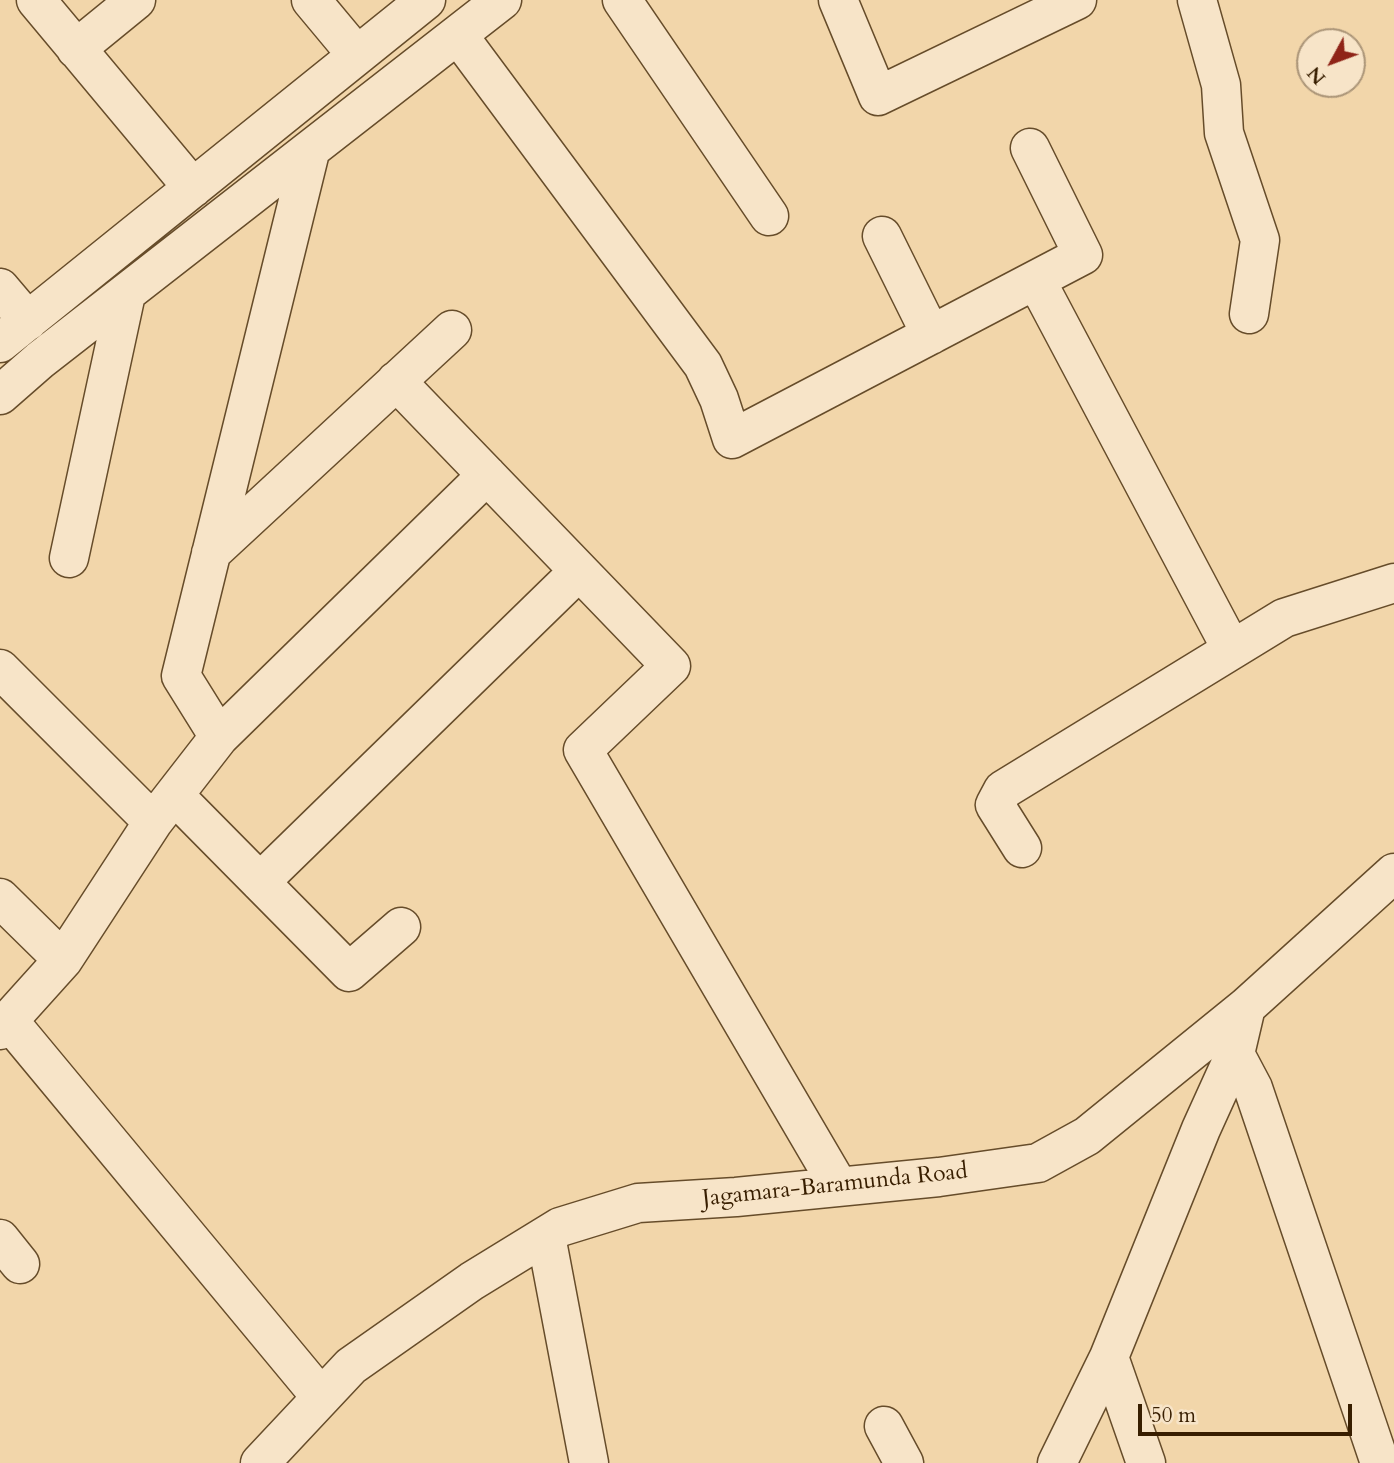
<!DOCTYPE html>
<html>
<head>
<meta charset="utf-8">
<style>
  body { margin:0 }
  #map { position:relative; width:1394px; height:1463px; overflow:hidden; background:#f2d6aa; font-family:Cardo,serif }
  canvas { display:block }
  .north { position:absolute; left:1296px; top:28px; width:70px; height:70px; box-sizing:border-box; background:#f7e4c8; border:2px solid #ab9578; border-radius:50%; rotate:229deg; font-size:19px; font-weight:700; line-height:28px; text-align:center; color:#381e00 }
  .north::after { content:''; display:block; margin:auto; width:24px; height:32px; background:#8f2418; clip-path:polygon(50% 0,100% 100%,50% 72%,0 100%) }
  .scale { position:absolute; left:1138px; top:1404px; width:214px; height:32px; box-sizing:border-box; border:4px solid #381e00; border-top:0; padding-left:9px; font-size:21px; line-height:24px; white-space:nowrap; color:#381e00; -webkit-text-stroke:5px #f7e4c8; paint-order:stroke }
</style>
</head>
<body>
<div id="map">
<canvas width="1394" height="1463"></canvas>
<div class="north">N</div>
<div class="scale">50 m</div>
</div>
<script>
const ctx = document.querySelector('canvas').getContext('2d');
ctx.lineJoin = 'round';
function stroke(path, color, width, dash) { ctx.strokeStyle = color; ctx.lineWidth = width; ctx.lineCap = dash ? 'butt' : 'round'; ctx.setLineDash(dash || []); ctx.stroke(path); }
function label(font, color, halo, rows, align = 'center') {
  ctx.font = font + ' Cardo,serif'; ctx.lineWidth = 6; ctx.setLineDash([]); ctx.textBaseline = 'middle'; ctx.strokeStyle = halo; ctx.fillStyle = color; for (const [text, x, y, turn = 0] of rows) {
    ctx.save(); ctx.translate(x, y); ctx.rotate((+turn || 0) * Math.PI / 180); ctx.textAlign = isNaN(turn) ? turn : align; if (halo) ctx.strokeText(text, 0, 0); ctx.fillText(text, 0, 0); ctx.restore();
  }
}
const minor = new Path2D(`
  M36,0l157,188
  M311,0l45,54
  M622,0l147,216
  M838,0l40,96 199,-96
  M1197,0l24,85 3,48 36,107 -11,74
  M458,35l245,330 16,34 13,40 351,-184 -53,-107
  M76,49l60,-49
  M882,236l49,99
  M1036,280l196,370
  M0,288l28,33
  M0,343l426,-343
  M396,381l275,285 -88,84 256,437
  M0,395l40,-35 462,-360
  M211,553l241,-223
  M69,558l57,-264
  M0,669l153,153
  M219,737l268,-262
  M174,795l175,177 52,-45
  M1022,848l-27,-43 8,-15 281,-172 110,-35
  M260,882l319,-311
  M0,898l63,62
  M8,1020l313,377
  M0,1030l63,-70 90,-138 66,-85 -38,-61 129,-524
  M1235,1054l18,34 127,375
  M546,1236l43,227
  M0,1239l20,25
  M1109,1357l37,106
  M884,1426l20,37
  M260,1463l91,-97 121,-85 88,-54 78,-24 98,-6 203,-20 99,-14 49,-27 159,-129 148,-134
  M1057,1463l52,-106 92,-228 34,-75 11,-47`);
const streetNames = [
  ["Jagamara-Baramunda Road",835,1186,-6]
];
stroke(minor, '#664c2a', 41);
stroke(minor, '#f7e4c8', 38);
label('23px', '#381e00', '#f7e4c8', streetNames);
</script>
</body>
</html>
